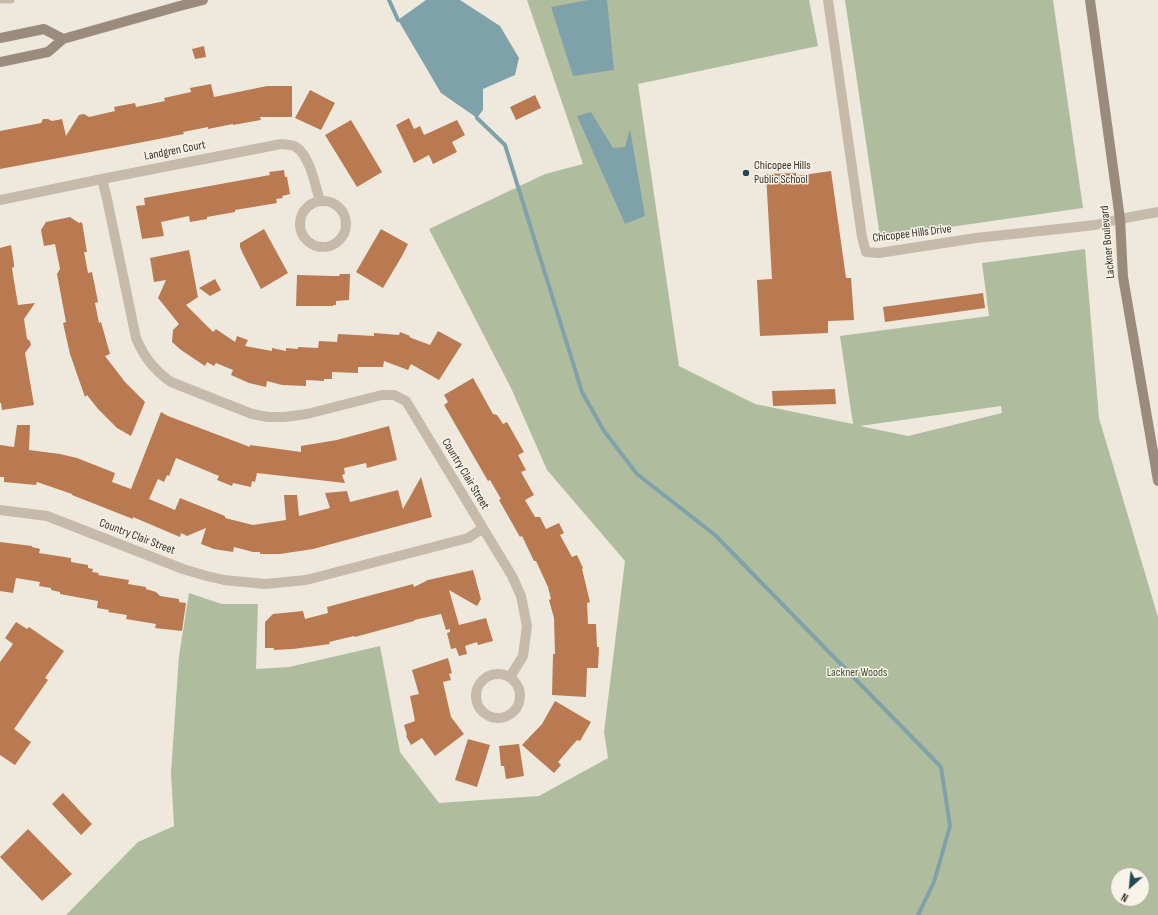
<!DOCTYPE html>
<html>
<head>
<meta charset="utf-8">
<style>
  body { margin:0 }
  #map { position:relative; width:1158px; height:915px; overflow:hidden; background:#efe9dd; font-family:"Sofia Sans Condensed",sans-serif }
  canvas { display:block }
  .north { position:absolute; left:1110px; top:867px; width:40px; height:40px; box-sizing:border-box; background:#f8f3e9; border:1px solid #aaa49c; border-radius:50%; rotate:207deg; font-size:11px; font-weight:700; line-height:16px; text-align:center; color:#352e29 }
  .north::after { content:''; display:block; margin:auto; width:14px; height:18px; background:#234852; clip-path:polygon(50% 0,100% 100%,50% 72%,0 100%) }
</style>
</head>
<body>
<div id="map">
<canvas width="1158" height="915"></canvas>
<div class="north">N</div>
</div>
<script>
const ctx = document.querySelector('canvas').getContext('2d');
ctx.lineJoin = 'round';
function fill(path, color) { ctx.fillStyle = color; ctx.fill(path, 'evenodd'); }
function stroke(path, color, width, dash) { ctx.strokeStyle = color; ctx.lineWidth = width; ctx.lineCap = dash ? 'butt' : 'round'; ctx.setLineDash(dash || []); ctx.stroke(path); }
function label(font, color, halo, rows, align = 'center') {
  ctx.font = font + ' "Sofia Sans Condensed",sans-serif'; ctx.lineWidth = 3; ctx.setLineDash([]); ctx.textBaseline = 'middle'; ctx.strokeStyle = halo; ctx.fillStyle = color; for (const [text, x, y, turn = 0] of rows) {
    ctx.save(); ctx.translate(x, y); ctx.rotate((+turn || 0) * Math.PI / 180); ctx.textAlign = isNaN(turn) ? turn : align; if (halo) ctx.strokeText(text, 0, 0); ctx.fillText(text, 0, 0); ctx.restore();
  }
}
const green = new Path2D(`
  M527,0h282l9,46 -180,38 41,282 76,38 98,20 -13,-88 149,-20 -7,-53 103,-14 14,169 59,199v298h-1092l72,-73 36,-16 -3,-53 8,-117 10,-63 33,11h36l-2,65 33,-2 91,-21 20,106 39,51 100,-7 69,-38 -4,-26 21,-171 -78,-91 -36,-82 -82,-159 116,-55 38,-10zM1001,406l1,7 -94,23 -48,-10zM1118,875h24v24h-24z
  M845,0h208l30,208 -203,29z`);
const water = new Path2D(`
  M426,0h34l40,26 19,32 -4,17 -32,14v21l-6,8 -36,-25 -43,-73z
  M588,0h19l7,70 -41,6 -22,-69z
  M591,112l22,36 12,-1 5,-18 15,87 -20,8 -48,-108z`);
const stream = new Path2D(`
  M389,0l9,20
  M477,118l28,27 77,247 22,39 33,43 78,61 226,232 9,59 -16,56 -16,33`);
const building = new Path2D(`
  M204,46l2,11 -11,2 -3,-10z
  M211,84l3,13 53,-11h25v31h-32l1,3 -28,5v-1l-25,5v-2l-25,5 1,2 -51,10 -133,25v-38l41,-8 2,-4h5l4,2 10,-2 4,17 13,-21 5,-1 5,3 26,-6 -1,-4 21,-4 1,4 29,-6 -1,-3 27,-6 -1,-4z
  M310,90l25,13 -14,27 -26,-12z
  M535,95l6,13 -25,12 -6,-13z
  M409,118l5,11 6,-3 4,9 33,-15 8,15 -13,7 5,10 -24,12 -4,-9 -15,8 -18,-38z
  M351,120l31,52 -25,15 -32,-52z
  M284,170l1,7h2l3,17 -8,2 1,2 -7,1 1,4 -42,7v2l-28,5v2l-17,3 -1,-6 -28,6 3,14 -22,3 -6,-33 9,-1 -1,-7 126,-23 -1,-3z
  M831,171l15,107h5l3,42 -26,1v12l-68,3 -3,-56 15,-1 -6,-105 30,-1v3z
  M70,217l9,6 3,-1 5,30h-3l4,21 4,-1 6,30 -3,1 4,20 2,-1 9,32 -5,2 20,26 20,20 -14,34 -14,-8 -19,-19 -11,-14 -2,2 -15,-43 -7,-31 3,-1 -9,-48 3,-5 -5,-25 -11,2 -3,-16 5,-8z
  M264,229l24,44 -27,16 -18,-35 -3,-7v-4z
  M381,229l27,15 -6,12 -19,32 -27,-16z
  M11,245l3,19v3l-2,1 1,7 5,30 17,-2 -11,16 3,20 3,2 1,4 -6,8 9,52 -32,5 -1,-7h-1v-155z
  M189,250l9,47 -12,8 27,27 3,-3 19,13 2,-6 11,4 -3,6 27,5v-3l14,3v-3l12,1v-2l20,1 1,-7 18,1 1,-8 36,2v-3l25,2 1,-3 10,4 -1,1 21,8 8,-14 24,13 -23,36 -28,-16 -3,6 -24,-9 -1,6h-25v6l-26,-1v7h-8v2l-18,-1v6l-24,-1 -15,-4 -1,6 -17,-4 -18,-8 2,-5 -17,-7 -2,3 -7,-4 -2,4 -24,-16 -9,-8 1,-12 6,-6 -21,-26 8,-18 -12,2 -4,-24z
  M340,274h10l-1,26 -13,1v4h-3v1h-37l1,-31 36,1h6z
  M215,279l6,11 -11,6 -11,-8z
  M983,293l2,15 -100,14 -2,-15z
  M473,378l20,36 4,1 6,9 4,-2 17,30 -6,3 8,15 -5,2 13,23 -9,5 10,17h5l6,12 13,-6 5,10 -4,2 12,22 5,-2 6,13 -1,1 8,33 -3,1 1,21h8l1,23h2l-1,21h-11l-1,29 -34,-2 1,-41h2l-1,-36 -5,-18 2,-1 -3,-12 -12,-26h-2l-12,-25 -2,1 -21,-37 2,-1 -11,-19 -2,1 -44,-76 4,-3 -4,-7z
  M835,389l1,15 -63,2 -1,-15z
  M161,412l7,4 82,31v-2l51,7v-6l36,-6 52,-14 8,34 -30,8 -1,-5 -22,5 1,6 -3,1 3,8 -88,-10 -2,9 -3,-1 -1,6 -18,-4 -1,3 -15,-6 2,-4 -43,-18 -7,18 -2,-1 -3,7 -6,-3 -9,20 26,11 5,-12 45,18v2l28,7 33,-5 -2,-25h13l2,21 31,-8 -5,-15 22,-2 3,11 48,-12 5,19 18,-32 11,40 -119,32 -33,5h-20v-2h-7l-19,-5 -1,5 -19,-3 -13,-5 5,-16 -19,8 -6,-3 -1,4 -47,-20v2l-61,-24v-1l-35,-12 -1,3 -32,-3v-5h-4v-32l14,2 3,-22h13l-1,25 31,4 17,4 38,15 -3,9 19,7z
  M0,542l32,4v1l8,2 -1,4 32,5v4l17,3v3l5,1 -1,3 7,1 -1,2 31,5 -1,4 18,3v2l10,3 4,4 19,3v3l7,1 -4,28 -27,-3 1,-4 -30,-5 1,-4 -19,-3 1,-2 -12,-2 1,-7 -38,-7v-2l-9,-2v-2l-12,-2 1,-4 -24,-4 -3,15 -13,-2z
  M473,570l8,29 -4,7 -28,-16 10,35 27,-7 7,23 -15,4 -1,-3 -12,4 2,8 -8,2 -3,-8 -5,1 -4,-16 3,-1v-3l-4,1 -5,-16 -27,6v1l-59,16 -1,-1 -25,6 1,2 -37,5 -19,1v-2h-9v-26l8,-8 30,-3 2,8 23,-6 -1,-6 86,-23 1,3 14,-7z
  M16,622l11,7 2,-2 35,24 -19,27 3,2 -34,49 17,13 -16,23 -15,-10v-93l13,-18 -8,-6z
  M448,658l4,15 -3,1 2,6 -8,2 8,35 13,17 -29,22 -13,-18 -11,7 -5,-9 1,-1 -3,-10 11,-4 -5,-25 9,-2 -7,-24z
  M555,701l36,21 -11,19 -3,-1 -19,22 3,3 -7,8 -32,-28 20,-21z
  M468,739l22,6 -13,42 -22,-7z
  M519,744l5,32 -18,3 -2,-13h-3l-2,-20z
  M63,793l29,31 -11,11 -29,-31z
  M28,829l44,45 -30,27 -42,-44z`);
const lane = new Path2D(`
  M2,0h9`);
const street = new Path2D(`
  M828,0l34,237 4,15 13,1 97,-15 119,-13 25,-6 38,-7
  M102,179l5,20 29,139c8,19 18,32 35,44l81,32 16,3h16l23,-3 75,-19h12l12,6 106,175 9,20 6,30 -4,30 -13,21
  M0,200l102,-21 179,-35c4,1 11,0 15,3 14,9 19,38 24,54
  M300 224a23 23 0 1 1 46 0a23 23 0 1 1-46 0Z
  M0,510l47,6 136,53 24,7 17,4 41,4 41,-4 162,-42 14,-9
  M476 696a22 22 0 1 1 44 0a22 22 0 1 1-44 0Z`);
const secondary = new Path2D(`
  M1090,0l30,219 3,58 35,204
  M0,38l44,-9 19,10
  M0,62l48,-10 15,-13 113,-32 27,-7`);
const markers = [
  [746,173,4,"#234852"]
];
const streetNames = [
  ["Landgren Court",175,151,-11],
  ["Chicopee Hills Drive",912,234,-7],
  ["Lackner Boulevard",1108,242,-95],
  ["Country Clair Street",465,474,59],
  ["Country Clair Street",137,537,21]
];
const poiNames = [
  ["Chicopee Hills",754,166],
  ["Public School",754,180]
];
const parkNames = [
  ["Lackner Woods",857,673]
];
fill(green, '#afbd9e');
fill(water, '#7fa2aa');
stroke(stream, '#7fa2aa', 4);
fill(building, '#b97951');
stroke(lane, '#c6bbaa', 7);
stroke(street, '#c6bbaa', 10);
stroke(secondary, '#9a8b7c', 10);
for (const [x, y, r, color] of markers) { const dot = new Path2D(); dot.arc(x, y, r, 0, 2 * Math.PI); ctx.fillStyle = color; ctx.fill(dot); stroke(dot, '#f8f3e9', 1.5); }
label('12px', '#352e29', '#f8f3e9', streetNames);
label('12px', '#352e29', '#f8f3e9', poiNames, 'left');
label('12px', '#40502f', '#f8f3e9', parkNames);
</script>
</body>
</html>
